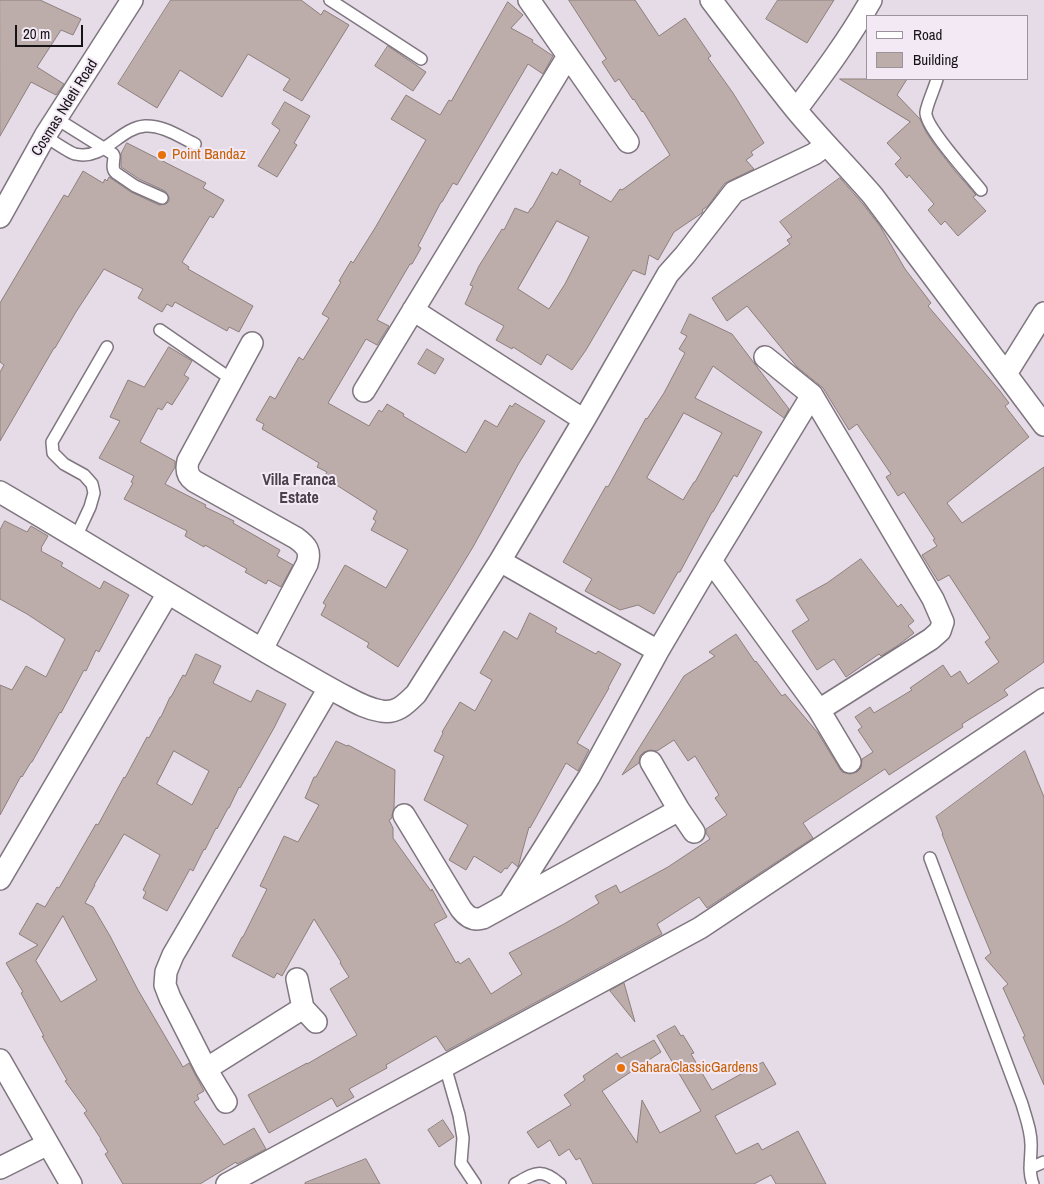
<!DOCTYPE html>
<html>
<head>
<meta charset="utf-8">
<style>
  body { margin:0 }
  #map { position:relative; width:1044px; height:1184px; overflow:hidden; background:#e6dce7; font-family:"Archivo Narrow",sans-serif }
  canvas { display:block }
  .legend { position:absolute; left:866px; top:15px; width:162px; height:65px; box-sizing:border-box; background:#f3e9f5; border:1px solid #9b939c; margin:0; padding:6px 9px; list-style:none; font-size:15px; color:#161317 }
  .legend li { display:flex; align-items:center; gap:10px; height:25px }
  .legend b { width:25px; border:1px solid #9b939c }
  .scale { position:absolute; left:15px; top:25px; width:68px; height:22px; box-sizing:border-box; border:2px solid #161317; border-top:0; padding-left:6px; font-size:15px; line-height:18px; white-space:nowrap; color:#161317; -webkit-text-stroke:4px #f3e9f5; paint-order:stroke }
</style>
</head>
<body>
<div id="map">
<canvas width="1044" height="1184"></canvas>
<ul class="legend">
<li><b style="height:6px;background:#fff"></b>Road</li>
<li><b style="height:14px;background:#bcadaa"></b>Building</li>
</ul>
<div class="scale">20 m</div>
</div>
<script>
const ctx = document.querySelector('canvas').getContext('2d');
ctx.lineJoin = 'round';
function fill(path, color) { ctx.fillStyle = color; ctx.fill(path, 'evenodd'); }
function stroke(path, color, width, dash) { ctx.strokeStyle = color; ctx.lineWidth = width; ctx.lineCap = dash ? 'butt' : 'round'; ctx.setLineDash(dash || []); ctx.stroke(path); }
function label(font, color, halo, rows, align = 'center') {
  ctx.font = font + ' "Archivo Narrow",sans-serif'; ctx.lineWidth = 4; ctx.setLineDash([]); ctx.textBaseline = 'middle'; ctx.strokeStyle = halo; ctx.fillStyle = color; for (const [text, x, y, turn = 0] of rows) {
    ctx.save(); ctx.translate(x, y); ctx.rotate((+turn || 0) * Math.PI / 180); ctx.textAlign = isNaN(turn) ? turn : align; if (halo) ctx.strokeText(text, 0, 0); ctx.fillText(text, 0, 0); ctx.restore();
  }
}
const building = new Path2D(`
  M0,0h40l41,19 -8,16 -12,-5 -24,37 27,17 -8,11 -25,-13 -31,54z
  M171,0h130l20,15 3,-5 25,15 -47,76 -19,-11 7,-11 -42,-25 -26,43 -42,-27 -23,38 -39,-24z
  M569,0h66l24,36 26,-18 26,38 -3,2 25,35 31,50 -13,9 2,3 -7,5 8,9 -25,12 -5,3 -16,22 -6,4 1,1 -1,2 -28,19 -16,28 -9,-5 -4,20 -12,-5 -47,80 -14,20 -25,-16 -6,11 -28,-18 -1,2 -16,-9 8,-14 -39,-22 8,-18 -3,-1 9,-19 23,-37 2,1 11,-22 13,5 3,-5h1l20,-36 5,3 3,-6 21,12 -2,3 32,18 9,-13 2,1 48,-35 -27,-44 -1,1 -8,-13 -1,1 -14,-21 -4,3 -13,-20 4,-3zM557,221l32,16 -24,47 -16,25 -31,-20z
  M778,0h56l-27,43 -41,-24z
  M508,2l15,13 -12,13 22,12 -1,2 21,14 -10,18 -15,-10 -71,121 -4,-2 -11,19h-1l-23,44 3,2 -9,16h-2l-33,56 12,6 -12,19 -11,-6 -38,64 41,23 10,-16 3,2 5,-8 17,10 -1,2 63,37 19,-33 12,7 13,-22 2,2 3,-4 30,18 -26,42 -46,84 -25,41 -50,79 -31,-20 2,-4 -48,-28 5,-10 -3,-2 22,-38 41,23 22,-38 -37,-20 5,-9 -3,-2 4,-8 -53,-34 3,-5 -10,-5 2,-4 -57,-34 2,-5 -8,-4 14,-24 5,3 24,-42 4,3 26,-42 -7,-4 19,-32 -2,-1 12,-20 2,2 22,-35 51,-88 -35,-21 15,-24 34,20 9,-15 2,1z
  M388,46l38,26 -13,19 -38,-25z
  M840,79h67l-10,16 23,24 6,13 8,12 21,27 21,24 -3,2 13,14 -28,25 -13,-15 -4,4 -13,-15 6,-6 -25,-29 -2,3 -12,-14 6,-6 -14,-15 23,-21z
  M285,102l25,14 -16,27 3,2 -20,32 -19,-11 22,-36 -8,-6z
  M127,143l79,40 -3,5 21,12 -11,18 -3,-2 -28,46 7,5 -1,2 65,37 -14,26 -10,-5 -2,4 -52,-29 -3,5 -5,-3 -5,8 -24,-14 5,-9 -39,-20 -28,43 -21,36h-1l-54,93v-69l4,-7 -4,-3v-59l64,-108 4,2 15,-26 20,12 2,-4 2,2 2,-4 22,15 28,13 7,-1 3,-3v-4l-4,-6 -26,-12 -18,-12v-13z
  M840,178l23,26 17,22 25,43 26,34 -3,3 72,85 9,12 -4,3 24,31 -82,66 15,20 82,-56v195l-40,28 4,5 -46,29 1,3 -74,48 -4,-6 -82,54 10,15 -106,70 -8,-11 -42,27 5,10 -216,117 -10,-15 -50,29 1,3 -38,21 5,8 -17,10 -5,-9 -63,35 -21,-38 59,-32v1l50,-29 -27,-46 19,-12 -9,-14 1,-1 -27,-43 -32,57 -5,-3 -3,5 -42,-22 10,-19h1l24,-48 -7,-3 24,-50 14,6 21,-37 -14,-7 9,-21h2l20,-36 11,5 1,-1 47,25 -1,38 -2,7v3l-3,2 4,8v10l38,53 1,-2 15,28 -13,7 22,39 2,-2 2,3 9,-6 22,36 31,-20 -13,-21 55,-29 35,-21 -4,-7 21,-11 4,8 48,-26 42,-28 -4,-6v-4l21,-14 -12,-17 4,-3 -24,-39 -7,5 -14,-21 -17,11 -7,-1 -6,2 -4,4 -1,7 -17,12 62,-99 31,-20 -6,-4 27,-18 19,28 1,-1 26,35 3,-2 33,39 22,36 2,3 8,2 7,-2 4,-4 1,-9 11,-7 -15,-22 4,-3 -7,-10 15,-10 4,6 38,-23 -2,-2 33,-23 8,12 9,-6 8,13 31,-22 -14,-20 5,-4 -41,-63 -11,6 -16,-26 15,-9 -4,-6 2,-1 -31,-47 -6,4 -12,-19 5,-3 -34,-50 -8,6 -26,-42 -26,-21 -50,-61 -20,15 -15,-23 78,-54 -3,-4 5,-3 -12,-15z
  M690,314l42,20 57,75 -5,9 -71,-52 -18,32 67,34 -25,45 -3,-2 -21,37h-1l-32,60h-2l-24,42 -16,-9 -18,5 -35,-19 7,-12 -29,-17 43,-76 2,1 38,-69 1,1 17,-26 21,-40 -6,-4 8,-13 -6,-3zM684,413l38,20 -27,49h-1l-11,18 -36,-22z
  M169,347l23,14 -8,14 5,3 -17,27 -5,-3 -5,8 -4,-2 -18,34 35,19v6l-10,17 41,21 -1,2 29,14 -1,2 47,27 -3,6 16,9 -12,22 -13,-7 -2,4 -21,-12 2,-3 -42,-24 -1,2 -19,-11 2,-5 -63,-32 9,-16 -2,-1 3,-6 -35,-18 21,-37 -10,-4 18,-37 16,7z
  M427,349l17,10 -9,15 -17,-10z
  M5,521l22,11 4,-6 17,10 -7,12 1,1 -1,2 22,12 -2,3 39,23 4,-8 25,14 -30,57 -3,-2 -10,21 -2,-1 -23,43 -1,-1 -28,50h-1l-9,15 -1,-1 -21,39v-130l12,5 14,-24 20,11 19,-38 -38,-25 -27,-15v-69z
  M861,559l37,48 3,-3 13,17 -6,5 6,7 -17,13 -16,10 -2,-2 -33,23 -12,-18 -17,11 -25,-39 17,-11 -13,-20 31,-17z
  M530,613l27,15 -2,4 41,22 2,-3 23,13 -13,24h1l-32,55 12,7 -11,21 -12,-8 -36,65 -1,-1 -11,40 -6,-5 -5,7 -2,-1 -4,5 -27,-17 -8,14 -17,-10 19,-35 -44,-25 20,-44 -10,-5 9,-18 -1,-1 18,-30 15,9 17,-31 -12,-7 24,-42 13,8z
  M196,654l25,12 -8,17 38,19 6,-12 29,14 -12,24 -34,60 -1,-1 -10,21h-1l-11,21 -1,-1 -11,22 -1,-1 -11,22 -3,-2 -23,42 -24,-13 3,-6 -3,-2 17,-35 -36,-21 -30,51h1l-10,18 8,4 17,29 28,54 45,77 6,-4 15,28 -7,4 2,4 -5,3 30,43 30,-17 12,21 -29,15 -1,-2 -36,22h-77l-18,-30 3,-2 -8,-13h1l-17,-26 3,-2 -22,-30 2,-1 -25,-44h2l-23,-43 2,-1 -17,-29 32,-18 -19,-11 18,-31 8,4 12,-20 2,1 37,-64 2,1 26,-48 1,1 22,-41 2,1 11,-21h1l9,-20h1l12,-22 2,1zM174,751l35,20 -17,34 -35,-21zM63,916l34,64 -36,22 -25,-41z
  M1025,751l19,46v288l-21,-48 2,-1 -22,-48 5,-4 -23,-26 6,-5 -24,-57 -25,-62h1l-7,-17z
  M624,983l11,39 -25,-31z
  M675,1026l6,10 2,-1 11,18 -3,1 21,36 51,-28 13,22 -61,32 21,38 22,-11 4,7 36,-19 28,53h-50l-5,-9 -17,9h-161l-13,-26 -4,2 -7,-11 -10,7 -9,-16 -12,8 -11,-16 44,-27 -7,-10 21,-15 -2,-4 34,-23 4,5 33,-18 7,12 -59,39 35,52 5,-43 18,33 41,-22 -44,-75z
  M443,1120l11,17 -15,10 -11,-17z
  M366,1159l14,25h-75v-1z`);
const lane = new Path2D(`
  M330,0l91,59
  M937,79c-2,8 -10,25 -11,33 -2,14 45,65 55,78
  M57,119l56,35 1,2c0,6 -3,13 2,17l19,13 27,12
  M45,136c8,5 23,16 30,18 29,7 44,-26 70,-28 18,-1 35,11 50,18
  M160,330l71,49
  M76,537l14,-30 4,-14 -2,-9 -8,-9 -20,-11 -11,-11 -1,-11 55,-95
  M930,858l92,246c4,14 10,29 9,44 0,12 -3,24 2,36
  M445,1066l14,49 4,23 -2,25 14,21
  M1030,1168l14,-6
  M515,1184c20,-11 26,-17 45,0`);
const street = new Path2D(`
  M529,0l99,142
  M711,0c28,37 56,74 85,110 25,30 52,57 77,86l171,229
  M796,110c27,-36 53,-71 75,-110
  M0,217l45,-81 87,-136
  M413,310l171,110
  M252,343l-64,118c-2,8 -1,15 6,20l102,57c11,8 15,13 11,26l-45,85
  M765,357l47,38 121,204 10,23 -3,9 -9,8 -112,71
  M1006,374l38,-61
  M364,391l204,-335
  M0,492c94,55 186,113 280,168 22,12 43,25 66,37 11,6 22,12 35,14 15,3 24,-6 35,-17l84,-133 84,-141 84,-146 17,-19 49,-63 80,-38 12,-9
  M500,561l158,90
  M711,561l108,149 31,52
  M651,762l28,48 15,22
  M404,815l57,94c6,8 12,12 22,9l196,-108
  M0,879l168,-286
  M510,902l79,-125 69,-126 53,-90 101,-166
  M297,979l6,29 13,14
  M0,1060l71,124
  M206,1069l97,-61
  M226,1102l-20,-33 -36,-71 -5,-13 1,-13 7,-17 156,-267
  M0,1168l48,-24
  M227,1184l473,-256 344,-229`);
const markers = [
  [162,155,5,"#e8710a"],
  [621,1068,5,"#e8710a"]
];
const streetNames = [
  ["Cosmas Ndeti Road",65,108,-58]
];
const foodNames = [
  ["Point Bandaz",172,155],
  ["SaharaClassicGardens",631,1068]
];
const neighbourhoodNames = [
  ["Villa Franca",299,481],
  ["Estate",299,499]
];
fill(building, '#bcadaa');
stroke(building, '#8d7f7c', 1);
stroke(lane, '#7f7680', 14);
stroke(street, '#7f7680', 24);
stroke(lane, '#fff', 11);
stroke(street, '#fff', 21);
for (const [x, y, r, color] of markers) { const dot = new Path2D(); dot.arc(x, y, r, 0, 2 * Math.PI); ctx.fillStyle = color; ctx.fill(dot); stroke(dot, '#f3e9f5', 2); }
label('15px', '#161317', '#f3e9f5', streetNames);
label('15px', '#c56008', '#f3e9f5', foodNames, 'left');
label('bold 16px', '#4a424b', '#f3e9f5', neighbourhoodNames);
</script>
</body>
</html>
